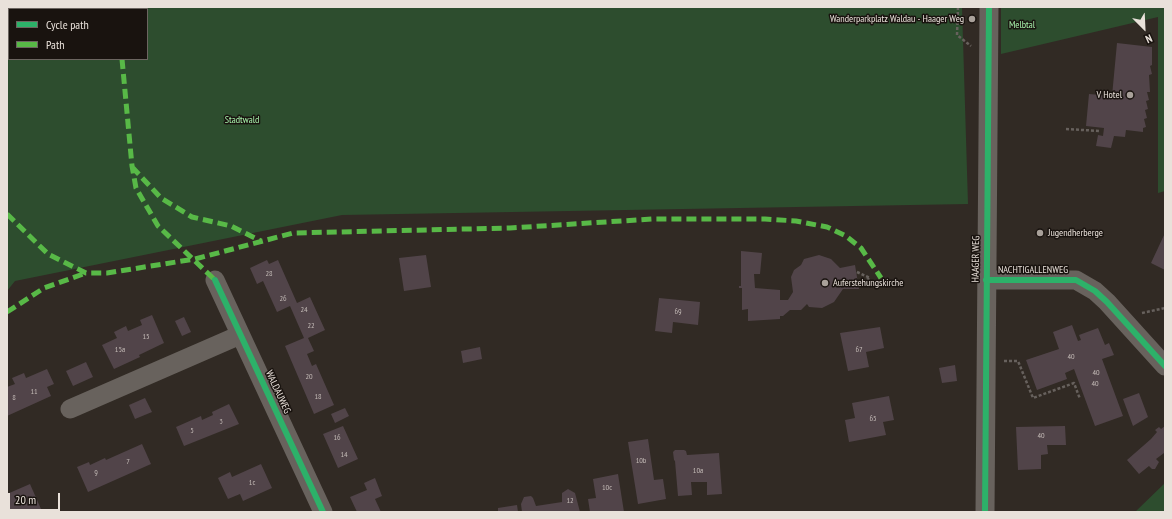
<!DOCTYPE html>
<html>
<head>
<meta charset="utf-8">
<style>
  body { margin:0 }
  #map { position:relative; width:1172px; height:519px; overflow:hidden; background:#312a24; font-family:"PT Sans Narrow",sans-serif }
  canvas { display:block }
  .frame { position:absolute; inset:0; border:8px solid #e9e1da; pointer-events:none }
  .legend { position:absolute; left:8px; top:8px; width:140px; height:52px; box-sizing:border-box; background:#19130f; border:1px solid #6c6560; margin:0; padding:5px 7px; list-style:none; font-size:12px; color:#e9e1da }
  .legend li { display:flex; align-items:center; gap:8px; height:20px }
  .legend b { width:20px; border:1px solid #6c6560 }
  .north { position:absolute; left:1124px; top:8px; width:40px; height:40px; -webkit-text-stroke:3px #19130f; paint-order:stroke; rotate:156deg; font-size:11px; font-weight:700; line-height:16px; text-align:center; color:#e9e1da }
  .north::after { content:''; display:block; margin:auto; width:14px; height:18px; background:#e9e1da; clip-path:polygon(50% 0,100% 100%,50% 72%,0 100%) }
  .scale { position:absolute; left:8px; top:493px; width:52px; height:18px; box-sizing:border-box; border:2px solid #e9e1da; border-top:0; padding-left:5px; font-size:12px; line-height:14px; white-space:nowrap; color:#e9e1da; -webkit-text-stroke:3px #19130f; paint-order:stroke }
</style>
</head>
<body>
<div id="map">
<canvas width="1172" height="519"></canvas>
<div class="frame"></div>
<ul class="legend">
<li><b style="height:5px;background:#2db169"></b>Cycle path</li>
<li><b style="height:5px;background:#58b947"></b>Path</li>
</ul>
<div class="north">N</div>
<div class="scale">20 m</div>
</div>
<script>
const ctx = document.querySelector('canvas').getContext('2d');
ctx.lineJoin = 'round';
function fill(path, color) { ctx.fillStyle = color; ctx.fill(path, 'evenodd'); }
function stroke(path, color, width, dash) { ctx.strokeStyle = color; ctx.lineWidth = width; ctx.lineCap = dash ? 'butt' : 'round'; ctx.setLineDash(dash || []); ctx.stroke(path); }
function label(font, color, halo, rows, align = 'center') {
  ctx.font = font + ' "PT Sans Narrow",sans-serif'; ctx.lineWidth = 3; ctx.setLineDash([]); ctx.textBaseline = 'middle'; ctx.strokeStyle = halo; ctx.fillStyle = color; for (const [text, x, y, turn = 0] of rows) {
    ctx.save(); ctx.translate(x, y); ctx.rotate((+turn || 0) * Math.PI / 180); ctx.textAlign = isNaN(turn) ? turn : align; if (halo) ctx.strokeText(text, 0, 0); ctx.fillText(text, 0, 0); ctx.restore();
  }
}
const green = new Path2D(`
  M7,7h955l6,197 -626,11 -327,66 -8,10zM9,9h138v50h-138z
  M1001,7h164v184l-7,2v-176l-157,37z
  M1165,483v29h-30z`);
const building = new Path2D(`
  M1117,43l35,4v18l-2,1 2,8 -3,1 1,17h-3l2,8 -3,1 2,8 -3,1 2,8 -3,1 2,8 -3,1v4l-17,-2 -1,7 -11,-1 -3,12 -15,-2 2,-11 5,1 1,-8 -18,-2 3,-32 23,2z
  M1165,233v37l-14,-7z
  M741,251l21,2 -2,21h-6l1,14 25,2v10h8l5,-8 -2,-15 3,-7 7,-5 3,-6 15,-4 12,4 9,9 15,-3 4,24h-16l-9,13 -12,6 -13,-1 -2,-3 -6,6h-11l-7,6h-3v3l-32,2v-12l-6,1v-22h-3v-2h2z
  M426,255l5,32 -27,4 -5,-33z
  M267,260l2,4 9,-4 19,43 13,-6 15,33 -17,8 6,13 -7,3 5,12 4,-2 18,41 -20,9 -29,-68 19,-8 -14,-32 -13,6 -14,-31 -6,3 -7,-16z
  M659,298l41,4 -2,23 -25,-3 -1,11 -17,-2z
  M152,315l12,28 -25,12 1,2 -26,12 -12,-24 15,-7 -3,-6 12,-6 2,5 14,-6 -2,-5z
  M184,317l7,15 -9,4 -7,-15z
  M1072,325l6,16 3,-1 -2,-5 19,-7 7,17 4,-2 5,12 -12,4 21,57 -28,10 -21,-57 -9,4 2,6 -30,11 -11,-30 33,-11 -6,-17z
  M880,327l4,21 -18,4 3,15 -21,4 -8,-38z
  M480,347l2,12 -19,4 -2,-12z
  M86,362l7,15 -20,9 -7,-15z
  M955,365l2,16 -15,2 -3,-15z
  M47,369l7,15 -7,3 4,9 -44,20v-29l8,-3 -3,-6 12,-5 2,5z
  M1139,393l9,24 -15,9 -10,-27z
  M889,396l5,24 -11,2 3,13 -37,7 -4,-22 10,-2 -3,-15z
  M145,398l7,14 -17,7 -6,-14z
  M229,404l10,20 -55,22 -8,-19 25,-11 1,4 11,-5 -1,-3z
  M345,408l4,8 -14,7 -4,-9z
  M343,426l15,33 -20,9 -15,-34z
  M1065,426l1,19h-19l1,9 -7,1v14l-23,1 -2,-43z
  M1165,426v29l-1,-2 -8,6 3,3 -4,7h-3l-3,-3 -10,8 -12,-14 24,-21 6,-7 -2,-2 4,-3 2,2z
  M648,439l6,41 9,-1 3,20 -28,5 -10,-62z
  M142,444l9,20 -63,28 -11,-25 12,-5 1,3 15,-7 1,2z
  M675,450h9l2,1 1,4 32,-2 3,41 -15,1v-13h-16l1,13 -14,1 -3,-35 -1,-1 -1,-8z
  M261,464l11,24 -29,13 -3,-7 -12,5 -10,-21 12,-6 2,5z
  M618,474l6,38h-34l-2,-13 8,-1 -3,-19z
  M375,478l7,18 -7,3 6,13h-24l-7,-15 17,-7 -3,-7z
  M30,484l11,25 -7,3h-27v-18z
  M568,489l7,4 5,19h-58l-1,-8 3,-7 7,-1 2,2 3,8 26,-4v-9z
  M517,505l1,7h-20v-4z`);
const path = new Path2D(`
  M958,7l-1,28 14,11
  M1066,129l34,2
  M857,272l13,6 -11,6
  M1142,313l23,-5
  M1004,361h14l15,37 41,-15 6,16`);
const minor = new Path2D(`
  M215,280l108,232
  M986,280h90l19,11 12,11 58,64
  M70,409l170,-74
  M985,512l4,-505`);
const quiet = new Path2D(`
  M115,7l1,2
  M122,59l10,107 4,22 22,38 57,54
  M132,167l29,31 31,19 39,9 30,15
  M7,214l41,40 38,19h21l88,-14 98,-26 217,-5 143,-9h112l31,2 31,6 19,9 15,12 20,30
  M7,312l37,-24 42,-15`);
const cycleway = new Path2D(`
  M215,280l108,232
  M986,280h90l19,11 12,11 58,64
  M985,512l4,-505`);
const markers = [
  [972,19,4,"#a9a19a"],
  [1130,95,4,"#a9a19a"],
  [1040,233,4,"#a9a19a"],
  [825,283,4,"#a9a19a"]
];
const numberNames = [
  ["28",269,274],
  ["26",283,299],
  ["24",304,310],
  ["69",678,312],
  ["22",311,326],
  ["15",146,337],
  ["15a",120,350],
  ["67",859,350],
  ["40",1071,357],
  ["40",1096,373],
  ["20",309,377],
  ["40",1095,384],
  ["11",34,392],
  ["18",318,397],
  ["8",14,398],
  ["65",873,419],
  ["3",221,422],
  ["5",192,431],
  ["40",1041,436],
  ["16",337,438],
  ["14",344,455],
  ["10b",641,461],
  ["7",128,462],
  ["10a",698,471],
  ["9",96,473],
  ["1c",252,483],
  ["10c",607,488],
  ["12",570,501]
];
const poiNames = [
  ["Wanderparkplatz Waldau - Haager Weg",964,19],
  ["V Hotel",1122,95],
  ["Jugendherberge",1048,233,"left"],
  ["Auferstehungskirche",833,283,"left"]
];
const parkNames = [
  ["Melbtal",1022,25],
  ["Stadtwald",242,120]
];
const streetNames = [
  ["HAAGER WEG",976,259,-89],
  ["NACHTIGALLENWEG",1033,270],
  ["WALDAUWEG",278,392,65]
];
fill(green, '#2d4d2e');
fill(building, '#514449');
stroke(path, '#67615d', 2.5, [3, 2]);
stroke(minor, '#68625d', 19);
stroke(quiet, '#58b947', 5, [10, 5]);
stroke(cycleway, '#2db169', 6);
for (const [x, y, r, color] of markers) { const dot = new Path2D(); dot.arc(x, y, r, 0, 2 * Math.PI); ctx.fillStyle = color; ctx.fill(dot); stroke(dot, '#19130f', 1.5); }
label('8px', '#c3bab6', null, numberNames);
label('10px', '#e9e1da', '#19130f', poiNames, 'right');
label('10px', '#a9f6ae', '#19130f', parkNames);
label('10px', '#e9e1da', '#19130f', streetNames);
</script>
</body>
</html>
